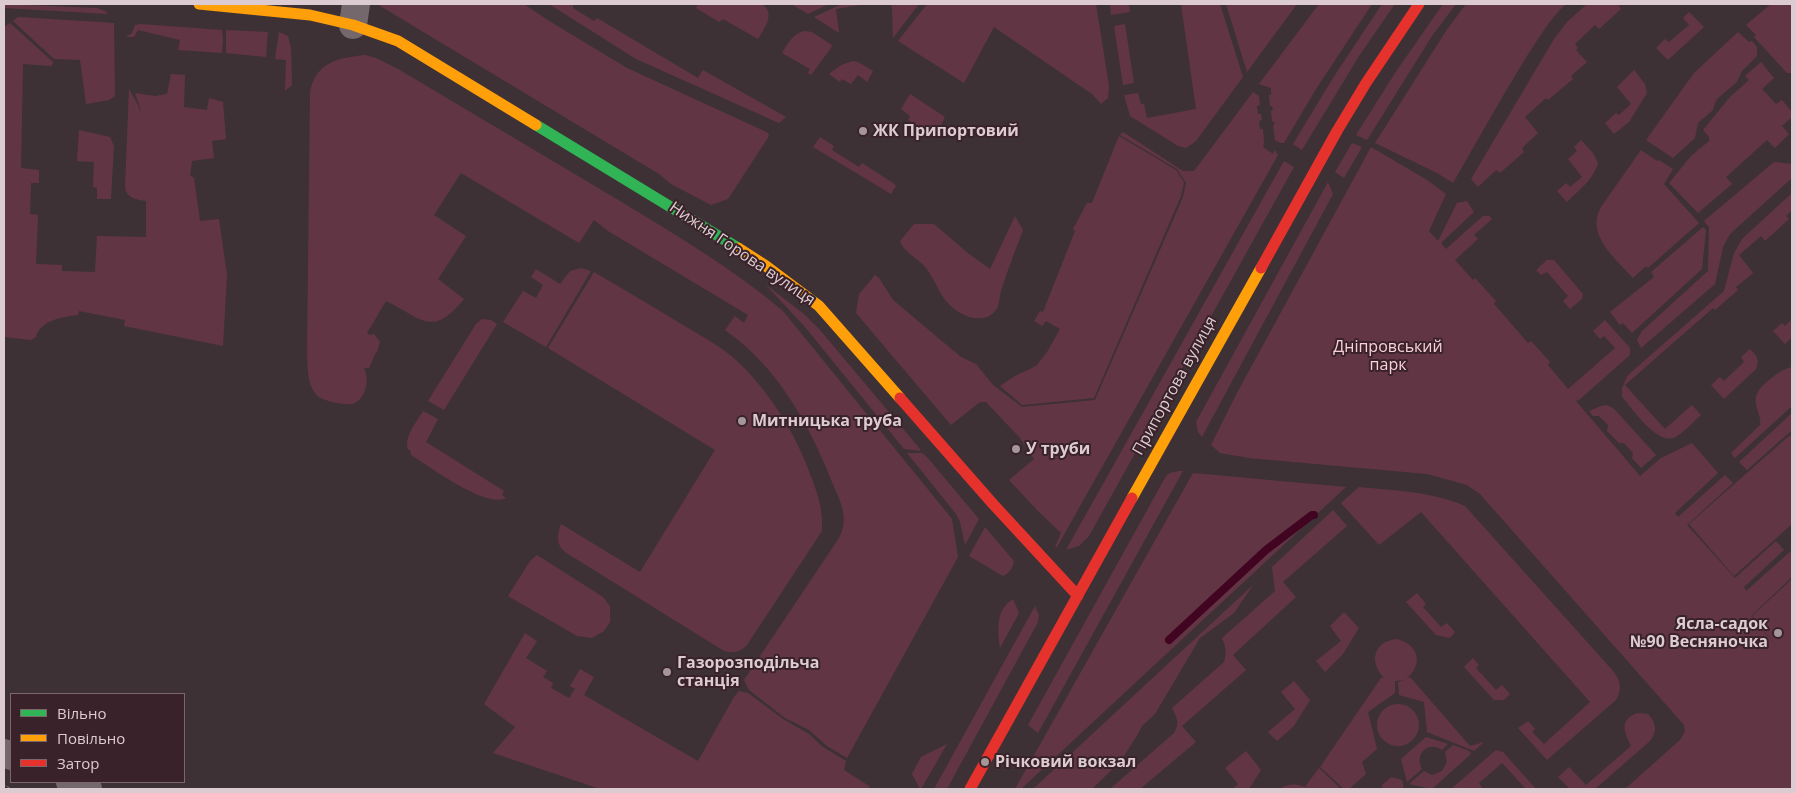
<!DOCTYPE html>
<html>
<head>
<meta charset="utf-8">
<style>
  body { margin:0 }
  #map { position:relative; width:1796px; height:793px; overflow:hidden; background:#3e3135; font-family:"Open Sans",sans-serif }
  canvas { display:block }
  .frame { position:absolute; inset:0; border:5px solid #dcccd1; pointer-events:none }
  .legend { position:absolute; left:10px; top:693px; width:175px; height:90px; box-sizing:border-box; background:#392229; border:1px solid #7a666c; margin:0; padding:6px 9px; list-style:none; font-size:15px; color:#dcccd1 }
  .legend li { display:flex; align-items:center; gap:10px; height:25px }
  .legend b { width:25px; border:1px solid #7a666c }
</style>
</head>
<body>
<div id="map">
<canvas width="1796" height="793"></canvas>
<div class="frame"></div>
<ul class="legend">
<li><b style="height:6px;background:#30b455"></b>Вільно</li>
<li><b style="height:6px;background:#ff9f0a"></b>Повільно</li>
<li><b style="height:6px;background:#e5322d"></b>Затор</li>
</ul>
</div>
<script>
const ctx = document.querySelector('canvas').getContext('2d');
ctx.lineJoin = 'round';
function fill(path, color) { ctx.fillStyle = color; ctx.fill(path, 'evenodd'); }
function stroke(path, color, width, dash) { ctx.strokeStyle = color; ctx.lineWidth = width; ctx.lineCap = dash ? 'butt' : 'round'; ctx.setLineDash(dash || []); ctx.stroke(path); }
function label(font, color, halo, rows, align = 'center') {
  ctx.font = font + ' "Open Sans",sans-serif'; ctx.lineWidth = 4; ctx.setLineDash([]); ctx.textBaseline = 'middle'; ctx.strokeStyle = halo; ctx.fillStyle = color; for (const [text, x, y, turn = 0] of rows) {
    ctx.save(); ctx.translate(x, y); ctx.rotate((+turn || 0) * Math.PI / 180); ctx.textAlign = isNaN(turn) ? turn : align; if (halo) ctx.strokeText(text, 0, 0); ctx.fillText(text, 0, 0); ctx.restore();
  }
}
const green = new Path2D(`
  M4,4l93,4 8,3 3,3 -104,-6z
  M377,4h147l22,15 81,49 133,61 8,4 1,3 -41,63 -17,6 -40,-21 -12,-10z
  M549,4h24v4l21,13 3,-3 101,60 5,-8 83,47 -7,6 -143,-64z
  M698,4h64c14,10 2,24 -4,35l-35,-20 -4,3 -23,-14z
  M791,4h38l-21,10z
  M842,4h24l-30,5 3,24 -25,-16z
  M891,4h28l-26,34 -1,-29z
  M927,4h169l13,82 -1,12 -7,6 -9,-10 -98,-67 -30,56 -66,-42z
  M1110,4h19l1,8 -19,3z
  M1181,4h39l23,73 -47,64 -10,7 -8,-2 -48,-30 -6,-21 14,-2 3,11h3l3,14 49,-9z
  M1226,4h71l-50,68z
  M1319,4h53l-56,85 -32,54h-4l-5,-3 -2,-14 2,-3 -3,-2 -1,-10 2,-1 -1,-4h-2l-1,-11h2v-7l-12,-4z
  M1382,4h13l-36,52 -57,94 -9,-6 40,-66z
  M1443,4h13l-24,32 -65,104 -11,-5 39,-62z
  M1466,4h100c-17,15 -28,36 -41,55 -25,41 -48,82 -72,124l-16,-10 -62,-30 71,-112z
  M1587,4h34l-2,2 2,3 -22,20 -4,-4 -20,19 3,4 -2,2 11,12 -16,14 2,3 -25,21 -2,-2 -21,19 13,16 -16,15 2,4 -24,21 -4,-3 -18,17 -7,-8 83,-140 13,-17z
  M1771,4h21v69h-5l-33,-36 2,-2 -10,-10z
  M1689,12l15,15 -36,33 -12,-12 9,-9 4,3 20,-17 -6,-7z
  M18,17l96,6 1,73 -6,4 -23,4 -6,-44 -26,-1 -41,-38z
  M10,23l43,39 -1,4 -29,-2 -2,104 18,2v13h-8l-1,31 8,1 -2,49 26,1v6l33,1 2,-36 49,1v-36c-9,-1 -19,-3 -21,-13l4,-99 10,18 2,8 -1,-8 -5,-14 20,3 12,-2 4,-20 14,1 -1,32 23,3 2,-12 14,4 3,37 -14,2 2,17 -22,3 -2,14 4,3 6,43 19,-2 8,56 -4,71 -99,-20 1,-6 -46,-9 -1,4c-15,2 -38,5 -42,22l-5,3 -27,-3v-310z
  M140,24l82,6 1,11 -1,12 -44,-3 2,-10 -42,-10 -4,7h-8l6,-4 3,-8z
  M1125,24l9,59 -11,2 -9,-59z
  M226,30l42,2 -2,25 -40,-4z
  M805,31l7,1 20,13 -1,3 -20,27 -3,-2 2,-4 -28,-16c6,-10 11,-20 23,-22z
  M279,32l9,4 3,12 1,37 -7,6 1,-31 -11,-1z
  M1738,32l11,10 3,-1 5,6v9l-15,15 -5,11 -19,16 -3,5 -2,7 -15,13 -3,15 -22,20 -27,-18 48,-67z
  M365,55l11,3 22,11c74,44 148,88 222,132 56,34 112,67 163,110l169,208 6,38 -111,201 -20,-12 -18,-16 -24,-12 -36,-28 -5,-10 95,-142c12,-22 -1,-40 -9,-61 -23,-57 -54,-111 -105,-147l10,-14 9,7 4,-8 -140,-84 -14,-11 -15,23 -118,-70 -27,42 32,21 -28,43 26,20c-32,39 -41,20 -78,2l-19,32 2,2 5,-1 6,8 -3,10 -2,2 -6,14h-5c6,11 2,32 -12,36 -7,1 -13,-1 -20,-2 -6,-2 -13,-3 -17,-9 -8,-10 -7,-26 -8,-38l3,-263c6,-30 28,-34 55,-37z
  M853,61l5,1 15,9 -6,11 -9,-7 -7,9 -9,-5 -2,3 -11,-8 12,-9z
  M1761,62l13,16 -12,11 14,15 6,-4 10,12v5l-10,9 7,8 -14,14 -8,-8 -41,37 6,7 -34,29 -29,-30 22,-27 18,-15v-4l-6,-7 27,-33 19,-17 -4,-4z
  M1634,70l11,14 2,9 -18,29 -15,12 -9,-11 11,-10 3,2 12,-11 -14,-17z
  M1253,92l6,4 1,9 -3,1 1,8h3l1,6 -3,1 1,8h3l1,14 -1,4 10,7 2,-4 3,5 -221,392h-2l6,-14 -24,-23 -28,-30 25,-21 -14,-21 -34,-36h-6l-29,23 -95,-112 3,-19 16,-19 4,3 14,22 68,57 15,7 17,21 29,22 73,-7 88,-203 3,-14 -9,-14 -57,-34 3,-3 60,39h11z
  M910,94l35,23 -8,16 -7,3 -13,-7 1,-3 -10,-6 2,-4 -9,-7z
  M79,130l31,7 4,9 -3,53h-14v-11l-4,-1 1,-25 -17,-1z
  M1119,136l57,34 8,12 -3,14 -87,202 -72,7 -22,-19 15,-10 21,-10 11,-14 13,-23 -14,-8 -4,5 -8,-5 6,-10 3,1 32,-81 -2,-2 14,-26h5z
  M820,137l14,9 -2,4 27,17 3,-4 31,20 3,3 -5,8 -78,-47z
  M1581,140l12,13 5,10c-4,16 -20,28 -31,39l-10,-11 9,-8 4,4 12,-10 -14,-18 9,-8 -3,-4z
  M1352,143l10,4 -18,31 -9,-6z
  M1371,147l56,33 19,14 -17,37 9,10 19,-38 10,-2 7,11 -33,31 5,6 37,-33h6l3,3 -18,16 4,4 -23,21 18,20 2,-2 21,23 -2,3 34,39 3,-2 19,21 -2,3 20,24 47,-41 -11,-12 -4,3 -7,-8 12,-11 25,28v7l-51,45 -3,1 64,75 21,-18 31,-15 26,30 -43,40 3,4 47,-42 8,8 -46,42 48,53 41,-37 8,9 -40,37 2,4 46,-41v27l-41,39 28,34 -27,-34 40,-37v210h-167l55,-49 5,-9 -1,-6 -204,-231 -13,-9 -40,-11 -178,-16 -29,-5 -9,-8 26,-52z
  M1641,150l16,11 2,-1 14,9 -9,15 35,39 -51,45 -2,-2 -13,12c-17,-19 -48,-43 -32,-71z
  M1284,161l10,6 -205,369 -10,10 -13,4z
  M1774,162l18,2v14l-62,56 -7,13 -8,37 -74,64 -4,-8 5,-9 66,-60 1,-44 -5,-6z
  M1328,182l5,12 -131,243 -4,-5 -2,-10z
  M1792,193v17l-6,6 3,3 -24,22 -4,-5 -22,19 14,18 -17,14 2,3 -23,20 -2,-2 -88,77 40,44 27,-24 9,10c-8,7 -18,19 -28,23 -18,5 -40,-29 -51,-41v-9l6,-13 96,-84 10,-38 8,-14z
  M1015,216l8,14c-7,19 -15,38 -21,58 -3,7 -2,17 -6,22 -13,17 -39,5 -50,-9 -8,-10 -12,-23 -20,-33 -10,-12 -20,-13 -26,-27l14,-17h20l35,30 21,15z
  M1703,227l3,3 -4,39 -70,64 -9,-10 -3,2 -10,-13 44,-35 -3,-5z
  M1547,260h7l29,34 -1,5 -12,10 -7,-8 5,-5 -21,-24 -6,3 -5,-5z
  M581,268l10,3 -45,76 -43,-25 20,-31 13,7 7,-13 -12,-8 5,-8 24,15 10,-13z
  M594,272c30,18 60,35 89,53 18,11 38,21 54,36 29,27 53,64 68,100 9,23 19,45 17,70l-75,114c-7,7 -14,9 -23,6l-159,-99c-9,-7 -8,-18 -4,-28l79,48 75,-122 -167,-102z
  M765,284l39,30 16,16 100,119v2l-16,-2 -99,-122z
  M482,319l9,1 6,4 -53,86 -16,-9 48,-77z
  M1792,319v18l-7,7 -12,-13 9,-8 3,3z
  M1750,349c7,7 10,11 6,20l-32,30 -13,-14 9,-8 4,4 20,-19 -3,-5z
  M1792,367v39l-57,52 -4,-5 29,-28c2,-9 -6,-18 -4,-28 1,-10 26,-29 36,-30z
  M1606,405l7,3 4,4 39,43 -15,13 -9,-10 1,-5 -9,-10h-5l-12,-12 1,-6 -9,-9h-6l-4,-5 12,-5z
  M423,411l15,8 -12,23 78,49 -2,4 4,3c-20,11 -77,-32 -95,-43l-1,-5h-2c-4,-14 8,-27 15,-39z
  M1792,413v19l-1,-1 -44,39 -8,-8z
  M1790,435l2,3v86l-58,52 -45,-52z
  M907,453h15l5,4 52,62 -14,26 -5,-23 -4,-8z
  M1179,471h4l-145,262 -10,-8 138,-249 4,-3z
  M1193,473l153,14 -325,302h-6z
  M1359,487c38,4 70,4 106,19l149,166c7,10 8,18 2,28l-69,60 -29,-32 10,-7 7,8 -3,3 12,12 46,-42 -169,-190 -42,33 -38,-42z
  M1333,510l14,16 -64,56 13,15 -63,58 13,15 -64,56 14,16 -56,47h-30l64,-56c6,-10 3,-15 -2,-25l52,-46c3,-10 2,-15 -2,-24l53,-47 -3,-24z
  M985,527l29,34c-1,7 -5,12 -11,15l-34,-20z
  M537,555l66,42 7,9v16l-6,9 -12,7 -15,-2 -69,-40 22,-35z
  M1253,585l-19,28 -34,25 -45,76 -13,12 -4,8 -18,28 -28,27h-59z
  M1417,593l9,11 -3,3 18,20 6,-4 8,9 -5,6 -14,-3 -30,-33z
  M1013,599l6,14 -19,35c-2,-17 -5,-38 13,-49z
  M1035,606l4,9 -1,7 -91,167h-13z
  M1344,612l15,16 -16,26 -18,18 -9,-11 25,-20 -11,-15z
  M525,633l12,8 -11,17 21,13 -4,6 10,6 -2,5 18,10 6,-9 -5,-3 10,-17 14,8 -10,18 114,66 36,-64 5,-6 9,2 35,26 26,15 14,13 23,14 -2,9 25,16 1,3h-270l-107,-36 22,-26 -31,-23z
  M1396,639c23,5 28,25 10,40l4,-2 60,69 14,-4 -10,9 -47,-19 -3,-30 -25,-7 -1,-13 6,-2 -9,1v12l-27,19 9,37 -15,13 4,12 -17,15h-5l-24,-22 61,-89h3c-15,-16 -11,-36 12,-39z
  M1473,658l6,7 -3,3 20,22 6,-5 8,9 -6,6h-10l-30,-33z
  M1294,681l16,19 -16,26 -17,15 -9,-9 27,-23 -14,-17z
  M1377 725a21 21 0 1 1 42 0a21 21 0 1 1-42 0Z
  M1637,713l11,1c8,9 10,17 2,27l-55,48h-25l-12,-12 11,-10 17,18 45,-39c-6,-13 -13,-26 6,-33z
  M1426,737l22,7 -6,6c-14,-10 -28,4 -20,19l-15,13 -6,-23z
  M947,744l-26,45h-1l-8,-15 9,-17z
  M1453,745l16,6 2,3 -39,35 -23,-5 15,-13 8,4 10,-4 5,-9 -2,-10z
  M1496,750l7,2 33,37h-10l-24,-26 -23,20 3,4 -3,2h-28z
  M1246,751l15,19 -12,19h-16l5,-5 -13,-16z
  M1319,768l22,21h-62c9,-5 16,-6 26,-2z
  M1391,777l11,3 2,9h-21l-1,-4z`);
const stream = new Path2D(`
  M1169,640l97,-90 46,-35h2`);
const street = new Path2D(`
  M353,25l3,-21
  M4,753l7,3
  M70,782l18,7`);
const fast = new Path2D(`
  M536,125l202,123`);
const slow = new Path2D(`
  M199,4l111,11 43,10 45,16 138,84
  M738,248l28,18 53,40 81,92
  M1132,498l129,-230`);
const jam = new Path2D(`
  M1261,268l76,-137 29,-48 53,-79
  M900,398l93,106 85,92
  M970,789l162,-291`);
const rail = new Path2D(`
  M4,788l3,1`);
const markers = [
  [863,131,5,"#a5969a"],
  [742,421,5,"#a5969a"],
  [1016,449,5,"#a5969a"],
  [1778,633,5,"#a5969a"],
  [667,672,5,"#a5969a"],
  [985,762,5,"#a5969a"]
];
const poiNames = [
  ["ЖК Припортовий",873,131],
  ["Митницька труба",752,421],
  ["У труби",1026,449],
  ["Ясла-садок",1768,624,"right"],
  ["№90 Весняночка",1768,642,"right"],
  ["Газорозподільча",677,663],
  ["станція",677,681],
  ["Річковий вокзал",995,762]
];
const streetNames = [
  ["Нижня Горова вулиця",742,254,34],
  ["Припортова вулиця",1175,386,-61]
];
const parkNames = [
  ["Дніпровський",1388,347],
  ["парк",1388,365]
];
fill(green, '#623545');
stroke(stream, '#410421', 8);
stroke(street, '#74686c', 28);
stroke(fast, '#30b455', 11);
stroke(slow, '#ff9f0a', 11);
stroke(jam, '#e5322d', 11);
stroke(rail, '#7a6f72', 5.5);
stroke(rail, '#392229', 4, [11]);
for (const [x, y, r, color] of markers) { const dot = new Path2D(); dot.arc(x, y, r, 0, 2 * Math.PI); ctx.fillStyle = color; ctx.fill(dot); stroke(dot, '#392229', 2); }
label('bold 16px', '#dcccd1', '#392229', poiNames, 'left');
label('16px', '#dcccd1', '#392229', streetNames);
label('16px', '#facedb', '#392229', parkNames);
</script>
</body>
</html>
